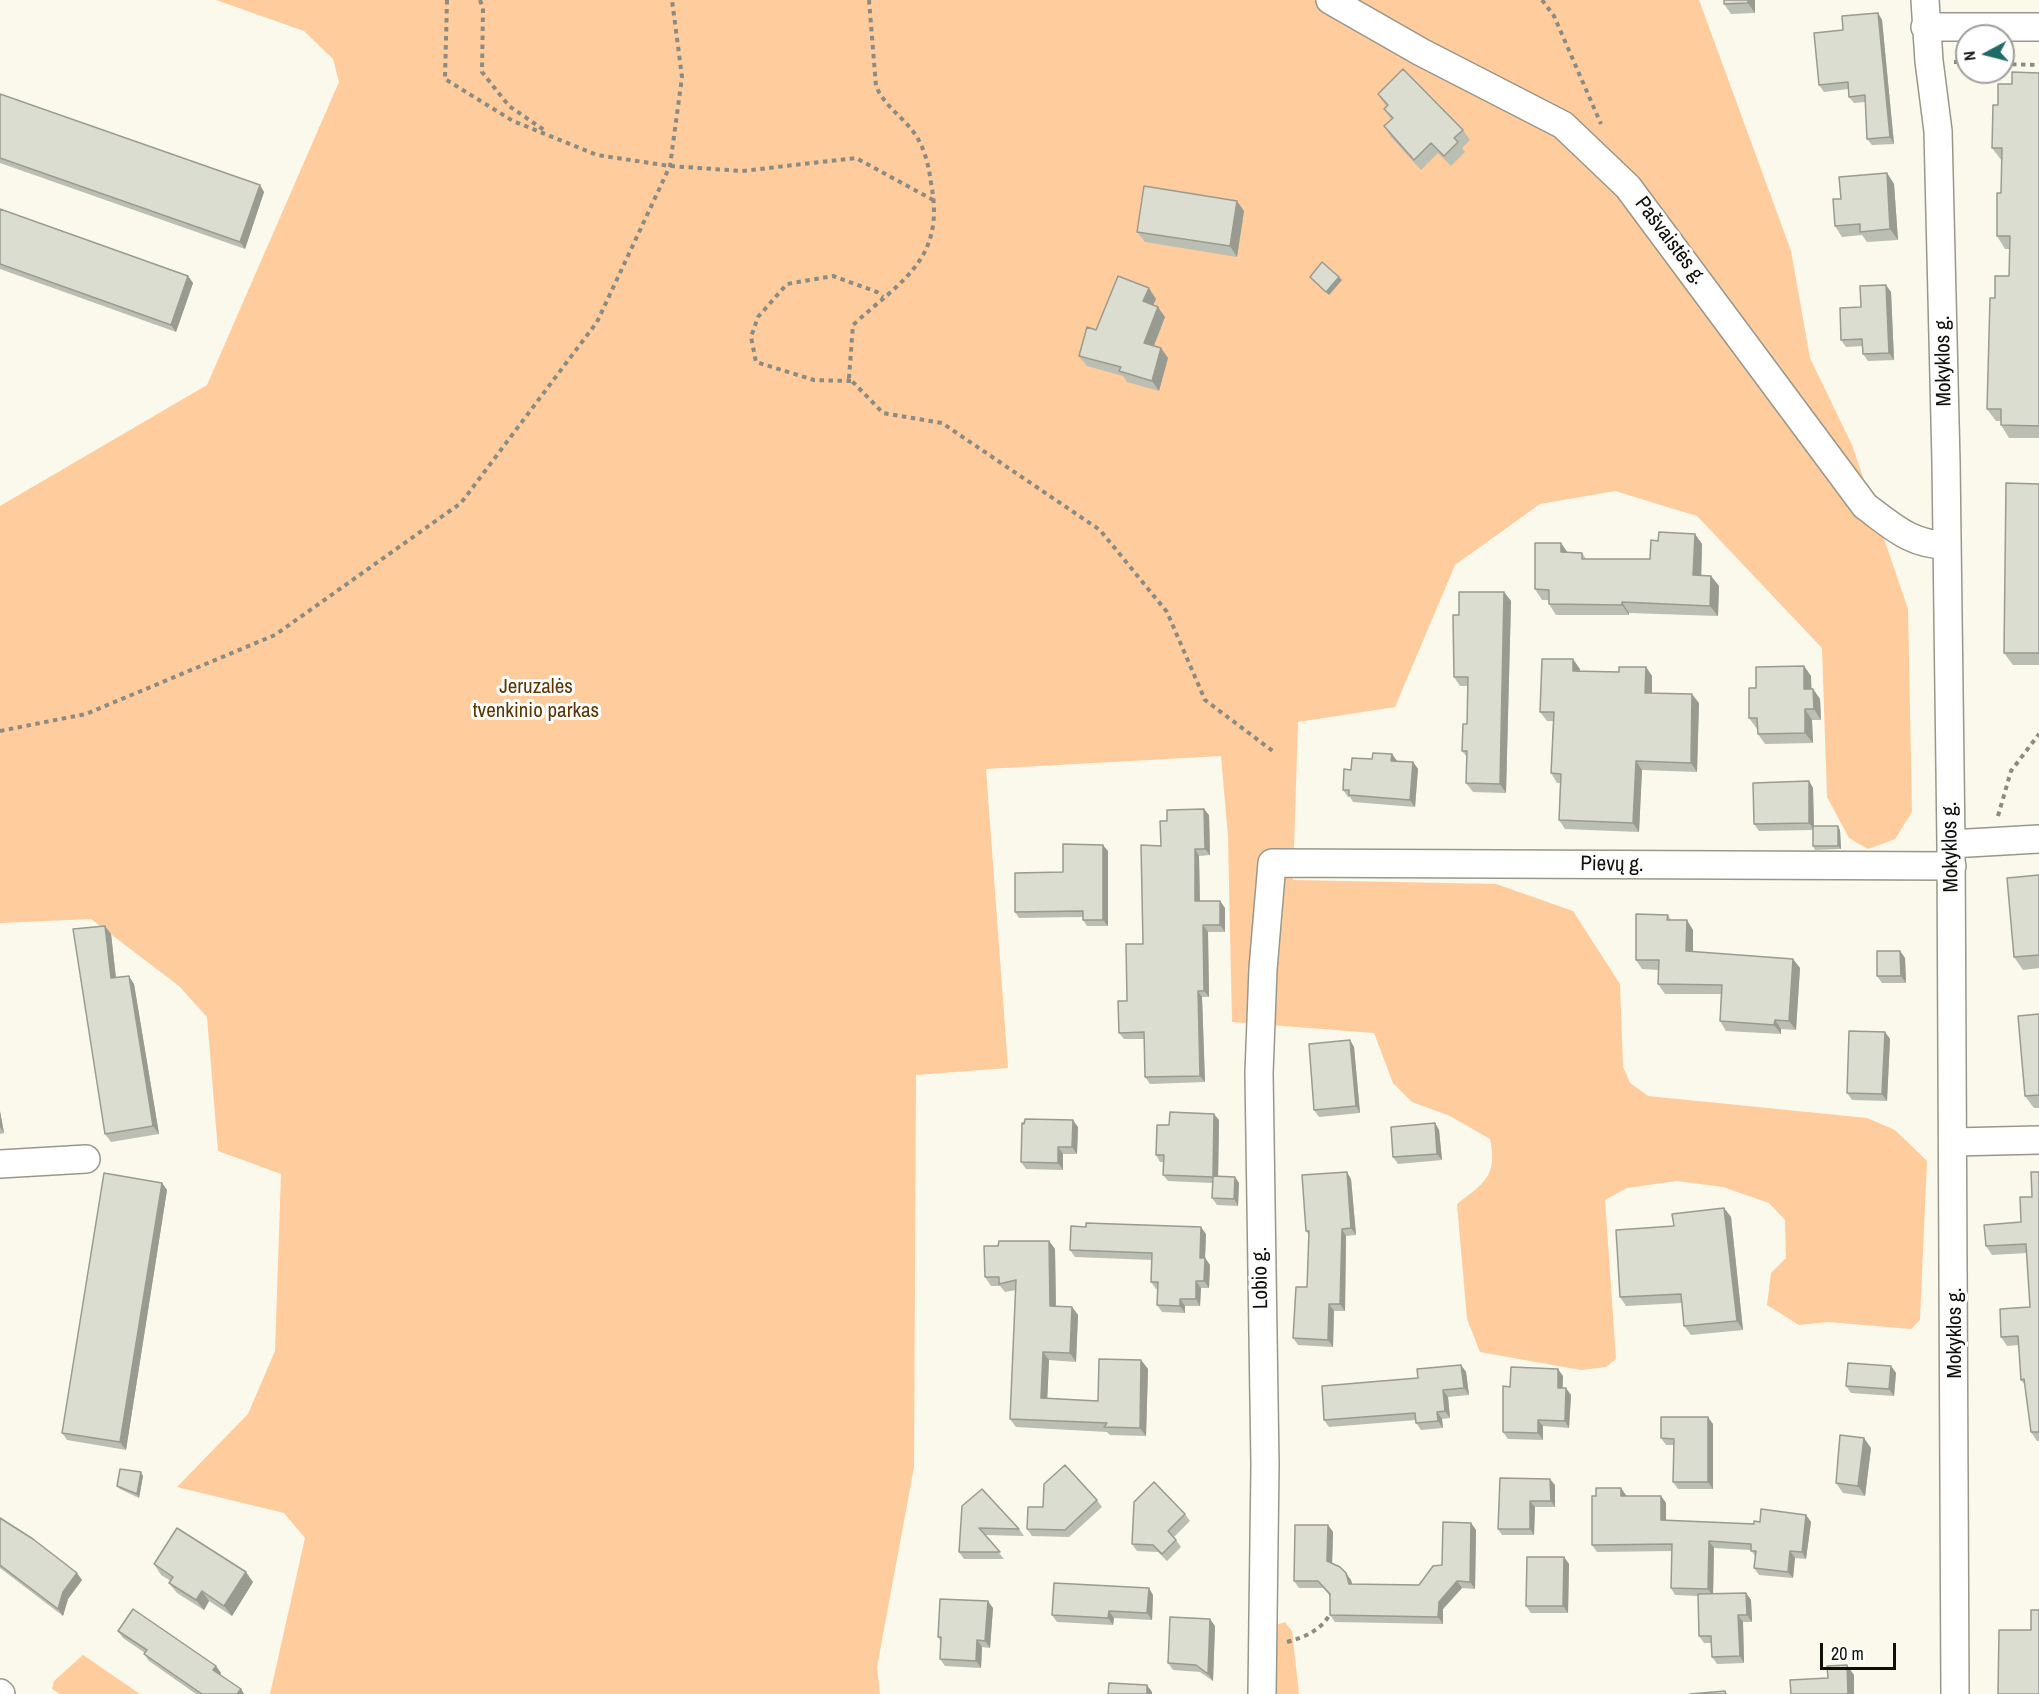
<!DOCTYPE html>
<html>
<head>
<meta charset="utf-8">
<style>
  body { margin:0 }
  #map { position:relative; width:2039px; height:1694px; overflow:hidden; background:#fbf9eb; font-family:"Archivo Narrow",sans-serif }
  canvas { display:block }
  .north { position:absolute; left:1955px; top:24px; width:60px; height:60px; box-sizing:border-box; background:#fff; border:2px solid #9f9f9d; border-radius:50%; rotate:263deg; font-size:16px; font-weight:700; line-height:24px; text-align:center; color:#10100b }
  .north::after { content:''; display:block; margin:auto; width:21px; height:27px; background:#206b67; clip-path:polygon(50% 0,100% 100%,50% 72%,0 100%) }
  .scale { position:absolute; left:1820px; top:1643px; width:76px; height:27px; box-sizing:border-box; border:3px solid #10100b; border-top:0; padding-left:8px; font-size:18px; line-height:21px; white-space:nowrap; color:#10100b; -webkit-text-stroke:4px #fff; paint-order:stroke }
</style>
</head>
<body>
<div id="map">
<canvas width="2039" height="1694"></canvas>
<div class="north">N</div>
<div class="scale">20 m</div>
</div>
<script>
const ctx = document.querySelector('canvas').getContext('2d');
ctx.lineJoin = 'round';
function fill(path, color) { ctx.fillStyle = color; ctx.fill(path, 'evenodd'); }
function stroke(path, color, width, dash) { ctx.strokeStyle = color; ctx.lineWidth = width; ctx.lineCap = dash ? 'butt' : 'round'; ctx.setLineDash(dash || []); ctx.stroke(path); }
function label(font, color, halo, rows, align = 'center') {
  ctx.font = font + ' "Archivo Narrow",sans-serif'; ctx.lineWidth = 6; ctx.setLineDash([]); ctx.textBaseline = 'middle'; ctx.strokeStyle = halo; ctx.fillStyle = color; for (const [text, x, y, turn = 0] of rows) {
    ctx.save(); ctx.translate(x, y); ctx.rotate((+turn || 0) * Math.PI / 180); ctx.textAlign = isNaN(turn) ? turn : align; if (halo) ctx.strokeText(text, 0, 0); ctx.fillText(text, 0, 0); ctx.restore();
  }
}
const green = new Path2D(`
  M216,0h1483l92,251 19,107 42,87 56,164 4,203 -17,27 -27,10 -19,-11 -22,-41 -5,-149 -125,-132 -82,-25 -75,13 -85,61 -60,142 -97,15 -5,158 203,4 77,27 47,73 3,83 7,16 18,13 219,22 28,12 32,31 -7,159 -9,9 -83,-7 -29,3 -32,-20 4,-32 15,-15 -1,-38 -16,-17 -46,-16 -46,-6 -50,7 -22,12 11,159 -10,8 -25,3 -101,-18 -13,-33 -10,-115c27,-21 41,-28 33,-65l-40,-23 -38,-14 -19,-19 -19,-50 -142,-11 -4,-185 -7,-81 -235,13 22,299 -92,7 -2,392 -37,200 3,27h-610l35,-156 -21,-25 -107,-26 71,-73 27,-63 6,-177 -63,-23 -11,-134 -28,-31 -88,-67 -91,4v-417l207,-121 132,-303 -6,-23 -29,-28z
  M1285,1622l7,9 7,63h-26v-68z
  M83,1655l57,39h-80l-8,-5 2,-8z`);
const path = new Path2D(`
  M447,0l-2,79 68,42 84,34 73,11 72,5 114,-13 79,43
  M480,0l3,8 -1,64 27,34 35,24
  M869,0l7,86c9,22 31,33 42,53 8,14 11,29 13,44 15,76 -29,97 -78,142l-4,53 34,35 59,10 158,107 67,82 38,88 69,52
  M1542,0l12,16 47,108
  M1954,62h13
  M2003,64l36,1
  M851,381l-37,-1 -58,-18 -5,-25 7,-20 29,-33 46,-8 44,16 6,5
  M0,731l86,-17 189,-79 186,-132 136,-181 73,-156 12,-89 -10,-77
  M1998,816l13,-45 28,-37
  M1287,1642c18,-5 33,-11 43,-28`);
const minor = new Path2D(`
  M1330,0l91,52 142,73 65,62 237,319c27,20 46,39 82,39
  M1925,0l4,61 9,70 8,331 5,382 4,850
  M1925,27h114
  M1951,844l88,-5
  M1953,1142l86,-2
  M0,1164l86,-5
  M0,1693l1,1
  M1262,1694l3,-229 -6,-392 4,-104 9,-106 680,3`);
const wall = new Path2D(`
  M1724,0h31v13l-24,1 -7,-10z
  M1878,13l4,7 12,124 -22,1 -5,-6 -2,-37 -11,1 -5,-6 -1,-8 -24,3 -5,-7 24,-55z
  M2039,73v365h-30l-8,-13v-4h-5l-9,-12 8,-111 14,-22v-27h-4l-8,-13 4,-43 1,-32 -10,-13 6,-43 14,-21z
  M0,94l260,91 4,7 -19,57 -245,-86z
  M1378,94l85,36 7,10 -8,8 3,4 -14,14 -13,-13 -17,17 -30,-33 -7,-11 7,-7 -7,-10 2,-3z
  M1887,173l7,11 4,56 -31,2 -5,-7 -20,2 -7,-11 6,-27z
  M0,209l188,67 5,7 -17,49 -176,-63z
  M1244,211l-7,46 -92,-15 -8,-10z
  M1310,277l32,3 -13,15 -17,-15z
  M1891,292l3,68 -26,1 -5,-7v-8l-17,1 -5,-7 20,-33z
  M1156,299l-3,6 12,12 -11,29 14,12 -9,33 -32,-9 -4,-6 -36,-10 -8,-10 17,-26z
  M2039,484v181h-26l-9,-12z
  M1695,534l7,10 -1,31 10,1 8,10 -1,30 -89,-3v2h-73l-7,-11v-4h-7l-7,-11 26,-46 6,9 15,1 4,6h64l8,-18z
  M1504,592l7,9 -5,192 -33,-1 -7,-9 1,-26 -5,-6 5,-27 1,-38h-8l-6,-9 5,-62z
  M1804,666l7,10v13h2l7,10 1,21h-9l1,23 -48,1 -7,-10 -1,-5 -8,-11 7,-30z
  M1646,667l6,9v17l47,10 -2,69 -55,-2 -3,62 -74,-3 -6,-9 1,-37h-3l-6,-10 2,-52h-6l-7,-9 40,-43v2l39,1z
  M1392,754l5,7 16,1 5,7 -3,38 -62,-5 -3,-5h-2l-5,-7 8,-20 21,-11z
  M1809,781l4,7 1,38 26,4 1,19 -26,1 -2,-4v-16l-54,1 -5,-7z
  M1209,815l1,40 -11,1 1,45h20l5,7v24h-17l1,65h-7l3,85 -55,2 -5,-7 -1,-38h-20l-5,-6 24,-89 18,-98 6,-25z
  M1108,851v75h-21l-4,-6v-3l-64,1 -4,-6 48,-40z
  M2039,875v93l-16,2 -9,-13z
  M1668,915l3,5 22,10v22l100,7 7,9 -4,62 -15,-1v5l-55,-3 -6,-10 1,-27h-56l-7,-10 1,-14 -17,-1 -6,-9z
  M111,934l5,44 18,6 25,150 -48,8 -6,-8z
  M1900,951l5,7 1,25h-24l-5,-7z
  M2039,1014v94h-5l-9,-12z
  M1885,1032l5,7 -3,62 -35,-1 -5,-7z
  M1350,1040l4,7 6,66 -41,4 -5,-7z
  M0,1111l4,22 -4,1z
  M1219,1120l-1,56 17,1 4,6 -1,23 -21,-1 -5,-7 1,-15 -45,-2 -5,-6v-13h-3l-4,-7 13,-30z
  M1435,1123l4,7 3,30 -44,4 -5,-7z
  M1078,1127l-1,27h-14v16l-37,-1 -5,-7z
  M2039,1172v269h-2l-6,-9 -6,-47 -4,-5 -2,-35 -12,1 -6,-9 29,-30 -3,-54 -35,2 -6,-9 35,-24 11,-25z
  M1351,1179l5,56 -10,1 -1,75h-11l-1,36 -35,-2 -5,-7 14,-51 2,-52 -3,-4z
  M162,1183l5,7 -41,260 -59,-10 -5,-7z
  M1724,1208l7,9 12,113 -52,5 -7,-9 -2,-23 -56,3 -6,-9 54,-71z
  M1206,1234l-1,24 5,7 -1,23h-8l-1,18h-15v7l-23,-1 -5,-7 1,-16h-2l-5,-7 1,-22 -77,-3 -5,-7z
  M1049,1241l6,8 1,57 16,1 6,8 -2,47 -27,-2 -2,38 51,3 43,-41 7,9 -2,67 -36,-1 -3,-3 -91,-5 -6,-8 6,-129 -11,2 -5,-6h-9l-6,-9 13,-31z
  M1461,1365l5,7 3,23 -21,2 2,21 -8,1 1,9 -22,2 -5,-7v-3l-87,7 -5,-7 94,-42z
  M1891,1366l5,7 -2,23 -43,-3 -5,-7z
  M1563,1376v12l8,7 -2,33 -26,-2v14l-35,-1 -5,-7 7,-45z
  M1713,1424v65h-35l-5,-7 1,-37h-8l-5,-7z
  M1871,1448l-6,48 -22,-3 -7,-10z
  M143,1476l-4,22 -19,-9 -3,-3z
  M1500,1478l55,7v22h-20l-1,28h-32l-4,-6z
  M1621,1488l5,8h35l5,7v18l88,3 6,-2 46,-7 5,7 -5,37 -11,-1 -2,20 -34,-3 -5,-7 2,-10 -5,-8 -37,-2 -1,46 33,-1 5,7 1,22h-9l1,41 -27,1 -5,-7 -1,-14h-7l-5,-7 -1,-40 -23,-1 -4,-7 1,-37 -75,1 -5,-7 4,-49z
  M1097,1500l5,7 -33,30 -37,-1 -5,-7 16,-22z
  M962,1506l57,23 5,7 -39,-1 19,24h-40l-5,-7z
  M1185,1514l5,7 -16,16 7,10 -14,14 -9,-9 -21,-1 -5,-7z
  M0,1518l82,62 -14,19 -5,17 -63,-48z
  M1471,1523l5,7 -1,59 -13,-1 -19,21v15l-108,-2 -5,-7v-19l-7,-8h-24l-5,-7 34,-56 5,7 -1,31 19,17 1,4 67,1 23,-20z
  M1564,1557l5,7 -1,49h-37l-5,-7z
  M154,1564l99,18 -21,34 -23,-15 -5,9 -27,-17 -8,-10 2,-2 -10,-6z
  M1153,1595l-1,25 -38,-2 -1,7 -56,-3 -5,-7z
  M993,1608l-3,40 -8,-1 -1,21 -36,-2 -5,-7 1,-17 -3,-5z
  M1215,1626l-2,55 -13,-9 -27,-2 -5,-7z
  M118,1631l103,42 -1,2 21,14 3,5h-48l-47,-33 -5,-7 1,-1 -22,-15z`);
const shadedWall = new Path2D(`
  M1748,0h7v13l-7,-10z
  M1878,13l4,7 12,124 -4,-7z
  M1887,173l7,11 4,56 -8,-11z
  M260,185l4,7 -19,57 -5,-7z
  M1237,201l7,10 -7,46 -7,-11z
  M188,276l5,7 -17,49 -5,-7z
  M1339,277l3,3 -13,15 -3,-3z
  M1886,285l5,7 3,68 -5,-7z
  M1149,288l7,11 -6,13 -7,-11z
  M1158,307l7,10 -14,36 -7,-10z
  M1161,348l7,10 -9,33 -7,-10z
  M1695,534l7,10 -1,42 -8,-11z
  M1561,543l7,10 -7,-1z
  M1711,576l8,10 -1,30 -8,-10z
  M1504,592l7,9 -5,192 -6,-9z
  M1622,602l7,11v2l-7,-10z
  M1573,659l7,10 -1,11 -6,-9z
  M1804,666l7,10 1,23 -8,-10z
  M1646,667l6,9v26l-7,-9z
  M1813,689l7,10 1,21 -7,-11z
  M1692,694l7,9 -2,69 -6,-9z
  M1805,709l7,11 1,23 -8,-10z
  M1392,754l5,7h-6z
  M1636,761l6,9 -3,62 -6,-9z
  M1413,762l5,7 -3,38 -5,-7z
  M1809,781l4,7 1,42 -5,-7z
  M1204,809l5,6 1,40 -5,-6z
  M1838,826l2,4 1,19 -3,-3z
  M1103,845l5,6v75l-5,-6z
  M1195,849l4,7 1,52 -5,-7z
  M1220,901l5,7v24l-5,-7z
  M1687,920l6,10v31l-7,-10z
  M1203,925l5,7 1,65 -5,-6z
  M105,926l6,8 6,53 -6,-9z
  M1900,951l5,7 1,25 -5,-7z
  M1793,959l7,9 -4,62 -7,-9z
  M129,976l5,8 25,150 -6,-8z
  M1198,991l4,6 3,85 -5,-6z
  M1775,1020l6,9v5l-7,-9z
  M1885,1032l5,7 -3,62 -5,-7z
  M1350,1040l4,7 6,66 -4,-7z
  M0,1111l4,22 -4,-6z
  M1214,1114l5,6 -1,63 -5,-7z
  M1073,1120l5,7 -1,27 -5,-7z
  M1435,1123l4,7 3,30 -5,-6z
  M1058,1147l5,7v16l-5,-7z
  M1347,1172l4,7 5,56 -5,-7z
  M1235,1177l4,6 -1,23 -4,-7z
  M162,1183l5,7 -41,260 -6,-8z
  M1724,1208l7,9 12,113 -6,-9z
  M1201,1227l5,7 -1,24 5,7 -1,23 -5,-7 -4,-23z
  M1342,1229l4,7 -1,75 -5,-7z
  M1049,1241l6,8 1,65 -6,-8z
  M1196,1281l5,7 -1,18 -4,-7z
  M1180,1299l5,7v7l-5,-7z
  M1329,1304l5,7 -1,36 -5,-7z
  M1072,1307l6,8 -2,47 -6,-9z
  M1043,1352l6,8 -2,46 -6,-8z
  M1141,1360l7,9 -2,67 -6,-8z
  M1461,1365l5,7 3,23 -5,-7z
  M1891,1366l5,7 -2,23 -5,-7z
  M1558,1369l5,7 -1,19 -4,-7z
  M1566,1388l5,7 -2,33 -4,-7z
  M1443,1390l5,7 2,21 -5,-7z
  M1437,1412l5,7 1,9 -5,-7z
  M1708,1417l5,7v65l-5,-7z
  M1538,1420l5,6v14l-5,-7z
  M1864,1438l7,10 -6,48 -7,-10z
  M141,1472l2,4 -4,22 -2,-4z
  M1550,1479l5,6v22l-4,-6z
  M1621,1488l5,7v8l-5,-7z
  M1661,1496l5,7v24l-5,-7z
  M1530,1501l5,6 -1,28 -4,-6z
  M1806,1515l5,7 -5,37 -4,-7z
  M1471,1523l5,7 -1,59 -5,-7z
  M1328,1525l5,7 -1,36 -5,-7z
  M1709,1541l5,7 -1,48 -5,-7z
  M1790,1551l5,7 -2,20 -5,-6z
  M1564,1557l5,7 -1,49 -5,-7z
  M246,1572l7,10 -21,34 -8,-10z
  M77,1573l5,7 -14,19 -5,17 -5,-7 5,-17z
  M1346,1573l5,7 3,11 -5,-7z
  M1457,1581l5,7 -19,21v15l-5,-7 1,-15z
  M1149,1588l4,7 -1,25 -5,-7z
  M202,1591l7,10 -5,9 -8,-10z
  M1746,1593l5,7 1,22 -5,-7z
  M988,1601l5,7 -3,40 -5,-7z
  M1109,1611l5,7 -1,7 -5,-7z
  M1738,1615l5,7 1,41 -4,-7z
  M1210,1619l5,7 -2,55 -5,-7z
  M977,1640l5,7 -1,21 -5,-7z
  M1847,1665l7,10v19h-6z
  M216,1666l5,7 -3,4 -5,-7z
  M1147,1685l5,7v2h-5z
  M241,1689l3,5h-7z`);
const building = new Path2D(`
  M1724,0h24v3l-24,1z
  M1878,13l12,124 -23,2 -2,-44 -16,2 -1,-15 -29,3 -5,-52 29,-3 -1,-14z
  M1403,69l60,61 -9,8 4,4 -14,14 -13,-13 -17,17 -30,-34 9,-8 -9,-9 4,-4 -10,-11z
  M2012,72l27,1v353l-38,-1v-16h-14l3,-111h5v-22h14l1,-40h-13v-43h4l1,-45h-10l1,-43h5v-21h14z
  M0,94l260,91 -20,57 -240,-84z
  M1887,173l3,56 -30,3v-8l-25,2 -2,-27h8l-2,-22z
  M1144,186l93,15 -7,45 -93,-14z
  M0,209l188,67 -17,49 -171,-61z
  M1322,262l17,15 -13,15 -16,-15z
  M1118,276l31,12 -6,13 15,6 -14,36 17,5 -9,33 -33,-10 2,-4 -42,-11 8,-29 9,3z
  M1886,285l3,68 -26,1 -1,-15 -21,1 -1,-32 21,-1 -1,-21z
  M2006,483l33,1v169h-35z
  M1659,532l36,2 -2,41 18,1 -1,30 -88,-4v3l-73,-1v-14l-14,-1v-46h26v9l21,1v6h68l1,-19 7,1z
  M1459,592h45l-4,192 -34,-1 1,-32h-5l1,-27h4l1,-47h-14l-1,-62h6z
  M1542,659h31v12l46,1v-5h27l-1,26 47,1 -1,69 -55,-2 -3,62 -74,-3 2,-46 -10,-1 3,-61h-14z
  M1804,666v23h9l1,20h-9v24l-47,1 -1,-16h-8v-30h7v-21z
  M1373,753l19,1 -1,7 22,1 -3,38 -61,-5v-5h-6l1,-21 7,1 1,-12 20,1z
  M1809,781v42l-55,1 -1,-41z
  M1204,809l1,40h-10v52h25v24h-17l1,66h-6l2,85 -55,1 -1,-45 -25,1 -1,-32h9l-1,-57h17l-2,-99 20,1 -1,-25h7v-11z
  M1813,826h25v20h-25z
  M1063,844l40,1v75h-20v-9l-68,1v-39l48,-1z
  M2039,875v80l-25,2 -7,-79z
  M1636,914l32,1 -1,5h20l-1,31 107,8 -4,62 -14,-1 -1,5 -54,-4 2,-36 -64,-1 1,-24h-23z
  M105,926l6,52 18,-2 24,150 -48,8 -32,-205z
  M1877,951h23l1,25h-24z
  M2039,1014v81l-14,1 -7,-80z
  M1849,1031l36,1 -3,62 -35,-1z
  M1350,1040l6,66 -42,4 -5,-66z
  M1170,1112l44,2 -1,62 22,1 -1,22 -22,-1 1,-21 -50,-2 1,-20h-8l1,-30h12z
  M1025,1119l48,1 -1,27h-14v16l-37,-1 1,-39 2,1z
  M1435,1123l2,31 -44,3 -2,-30z
  M1347,1172l4,56 -9,1 -2,75h-11l-1,36 -35,-2 3,-51h11l2,-56h-3l-4,-56z
  M2031,1172h8v260h-8l-7,-53 -3,1 -3,-44 -17,1 -1,-28 30,-2 -4,-63 -40,2 -2,-21 37,-3 -1,-25h12z
  M104,1173l58,10 -42,259 -58,-9z
  M1724,1208l13,113 -53,5 -3,-32 -61,3 -4,-67 58,-4 -2,-12z
  M1086,1223l115,4 -1,31h5l-1,23h-8v18h-16v7l-23,-1 1,-23h-7l1,-29 -82,-3 1,-24 15,1z
  M999,1241h50l1,65 22,1 -2,46 -27,-1 -2,46 57,3 1,-42 42,1 -1,68 -36,-1 3,-4 -97,-4 6,-139 -17,4v-7h-14l-1,-31h14z
  M1848,1363l43,3 -2,23 -43,-3z
  M1461,1365l3,23 -21,2 2,21 -8,1 1,9 -22,2 -1,-10 -91,7 -2,-34 96,-8 -1,-9z
  M1511,1367l47,2v19h8l-1,33 -27,-1v13l-35,-1v-46l7,1z
  M1661,1417h47v65h-35l1,-43 -13,-1z
  M1840,1435l24,3 -6,48 -22,-3z
  M1065,1465l32,35 -32,30 -38,-1 1,-22h15l1,-23z
  M120,1469l21,3 -4,22 -20,-8z
  M1500,1478l50,1 1,22h-21v28h-32z
  M1154,1482l31,32 -17,17 8,9 -14,14 -9,-9 -21,-1 2,-42z
  M1596,1488h25v8h40v24l93,4v-3l6,1 1,-13 45,6 -4,37 -12,-1 -2,21 -34,-4 2,-17h-5v-7l-42,-3 -1,48 -37,-1 1,-44 -80,1v-49h4z
  M982,1489l37,40 -40,-1 21,24h-41l3,-46z
  M0,1518l33,21 44,34 -14,19 -5,17 -58,-44z
  M1443,1522l28,1 -1,59 -13,-1 -18,21 -1,15 -108,-2v-21l-12,-13h-24l1,-56h33l-1,36 13,6 6,6 3,11 70,1 14,-19 9,-1z
  M177,1528l69,44 -22,34 -22,-15 -6,9 -27,-17 4,-6 -19,-13z
  M1527,1557h37l-1,49h-37z
  M1054,1583l95,5 -2,25 -38,-2 -1,7 -56,-3z
  M1746,1593l1,22h-9l2,41 -28,1 -1,-21h-12l-1,-42z
  M940,1599l48,2 -3,40 -8,-1 -1,21 -36,-2 1,-22h-3z
  M133,1609l83,57 -3,4 28,19 -4,5h-35l-58,-40 3,-4 -29,-19z
  M2031,1610h8v84h-41l1,-64h32z
  M1170,1617l40,2 -2,55 -12,-9 -28,-2z
  M1847,1665l1,29h-57l-1,-14 38,-2 -1,-12z
  M1109,1683l38,2v9h-39z
  M1725,1691l1,3h-36z`);
const streetNames = [
  ["Pašvaistės g.",1670,241,53],
  ["Mokyklos g.",1944,361,-91],
  ["Mokyklos g.",1951,847,-91],
  ["Pievų g.",1612,865,1],
  ["Lobio g.",1261,1278,-91],
  ["Mokyklos g.",1955,1333,-90]
];
const parkNames = [
  ["Jeruzalės",536,687],
  ["tvenkinio parkas",536,711]
];
fill(green, '#ffcc9d');
stroke(minor, '#99978a', 30);
stroke(path, '#8c8b81', 4, [4.5, 4.5]);
stroke(minor, '#fff', 27);
fill(wall, '#bbbeb2');
fill(shadedWall, '#999b91');
fill(building, '#daddcf');
stroke(building, '#999b91', 1.5);
label('21px', '#10100b', '#fff', streetNames);
label('21px', '#5f3500', '#fff', parkNames);
</script>
</body>
</html>
